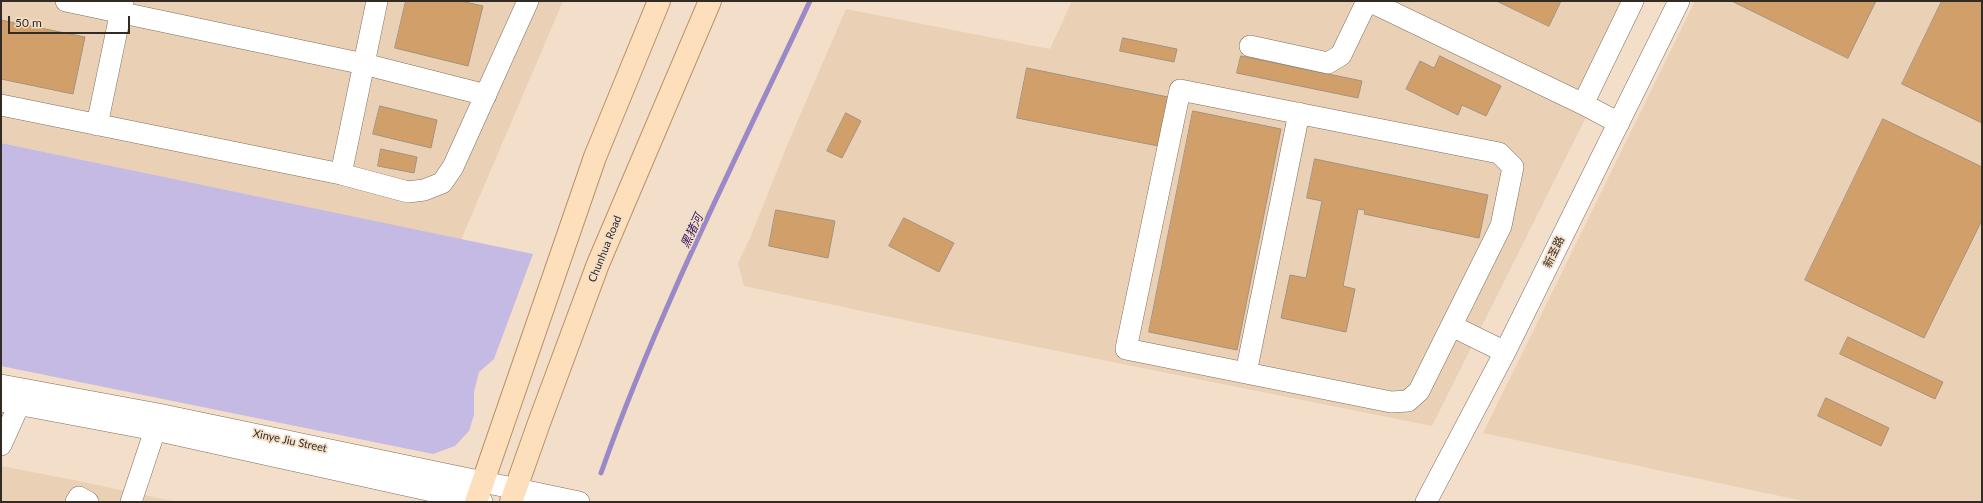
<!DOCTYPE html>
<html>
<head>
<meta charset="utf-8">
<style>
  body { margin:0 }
  #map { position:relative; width:1983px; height:503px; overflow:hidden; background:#f2dec9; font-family:Lato,sans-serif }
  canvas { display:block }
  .frame { position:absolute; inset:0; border:2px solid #322b23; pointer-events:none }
  .scale { position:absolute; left:8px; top:16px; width:122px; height:18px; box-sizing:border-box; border:2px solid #322b23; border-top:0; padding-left:5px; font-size:12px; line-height:14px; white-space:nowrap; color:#322b23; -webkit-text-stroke:3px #f2dec9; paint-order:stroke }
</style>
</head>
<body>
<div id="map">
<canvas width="1983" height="503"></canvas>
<div class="frame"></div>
<div class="scale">50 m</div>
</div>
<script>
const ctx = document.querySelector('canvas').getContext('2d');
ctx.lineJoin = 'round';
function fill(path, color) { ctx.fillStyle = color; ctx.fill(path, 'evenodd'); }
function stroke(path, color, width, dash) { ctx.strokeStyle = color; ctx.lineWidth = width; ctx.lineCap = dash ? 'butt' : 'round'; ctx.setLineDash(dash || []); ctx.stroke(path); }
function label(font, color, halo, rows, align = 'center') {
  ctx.font = font + ' Lato,"Noto Sans SC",sans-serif'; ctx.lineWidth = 3.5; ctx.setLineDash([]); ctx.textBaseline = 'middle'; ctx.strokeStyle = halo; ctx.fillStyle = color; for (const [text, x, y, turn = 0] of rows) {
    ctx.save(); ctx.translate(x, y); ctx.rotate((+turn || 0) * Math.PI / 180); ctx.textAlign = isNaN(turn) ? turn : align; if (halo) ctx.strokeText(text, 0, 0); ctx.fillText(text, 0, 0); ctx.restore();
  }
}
const built = new Path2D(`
  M1,1h562l-102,239 -460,-97z
  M1072,1h572l-212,425 -504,-101 -184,-39 -6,-23 12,-25 38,-95 58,-134 204,40z
  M1695,1h287v501h-174l-325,-69z
  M1,466l73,14 103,22h-176z`);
const green = new Path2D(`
  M1,143l532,111 -39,105 -15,13 -5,20v23l-5,16 -14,15 -22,8 -432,-88z`);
const stream = new Path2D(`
  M601,473c57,-162 136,-316 209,-472`);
const building = new Path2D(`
  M406,1h55l22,5 -15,60 -73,-18z
  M1497,1h64l-12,25z
  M1732,1h144l-28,57z
  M1942,1h40v122l-80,-39z
  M1,20l84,17 -12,57 -72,-15z
  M1123,38l54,11 -3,13 -54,-11z
  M1241,56l121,25 -4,17 -121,-25z
  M1440,56l61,30 -15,30 -24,-11 -4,10 -52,-26 14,-28 14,7z
  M1027,68l141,29 -10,49 -141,-28z
  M380,106l57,14 -6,28 -58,-14z
  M1193,111l88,18 -44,221 -88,-18z
  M846,113l15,8 -19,37 -15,-7z
  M1883,119l99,48v53l-58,118 -119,-58z
  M381,149l36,8 -3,16 -36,-7z
  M1315,159l173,36 -9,43 -115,-24 1,-4 -7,-1 -15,77 12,3 -9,43 -65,-14 9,-43 16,3 16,-77 -15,-3z
  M776,210l59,11 -7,37 -59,-12z
  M904,218l50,25 -15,29 -50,-26z
  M1848,337l95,45 -8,17 -95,-45z
  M1826,398l63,30 -8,18 -63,-30z`);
const minor = new Path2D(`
  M66,1l298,63 122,31
  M1369,1l214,103 50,-103
  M1250,46l78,17 13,-8 26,-54
  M1180,90l319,63 14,14 -12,59 -82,165 -11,10 -17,1 -265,-53z
  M1583,104l36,19
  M1,105l340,69 67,18 16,-2 18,-7 11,-16 75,-166
  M97,125l26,-124
  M341,174l36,-173
  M1452,326l53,26
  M1246,373l53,-260
  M1,385l157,29 421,88
  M1,401l154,29 327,72
  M1,445l18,-40 2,-14
  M76,502l3,-5 9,5
  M131,502l24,-72 3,-13
  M1426,502l79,-150 174,-351`);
const major = new Path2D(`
  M476,502l119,-345 64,-156
  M511,502l28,-79 59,-159 112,-263`);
const streetNames = [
  ["Chunhua Road",605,249,-68],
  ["新圣路",1554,252,-64],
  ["Xinye Jiu Street",290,441,12]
];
const waterNames = [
  ["黑猪河",692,231,-65]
];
fill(built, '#ead1b6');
fill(green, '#c5bae4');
stroke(stream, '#9b89c7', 5);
fill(building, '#d1a06a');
stroke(building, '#a4927f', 1);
stroke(minor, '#7f6e5c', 22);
stroke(major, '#b79269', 24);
stroke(minor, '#fff', 21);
stroke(major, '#fedfbc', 22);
label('11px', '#322b23', '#f2dec9', streetNames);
label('italic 12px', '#351761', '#f2dec9', waterNames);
</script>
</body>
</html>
